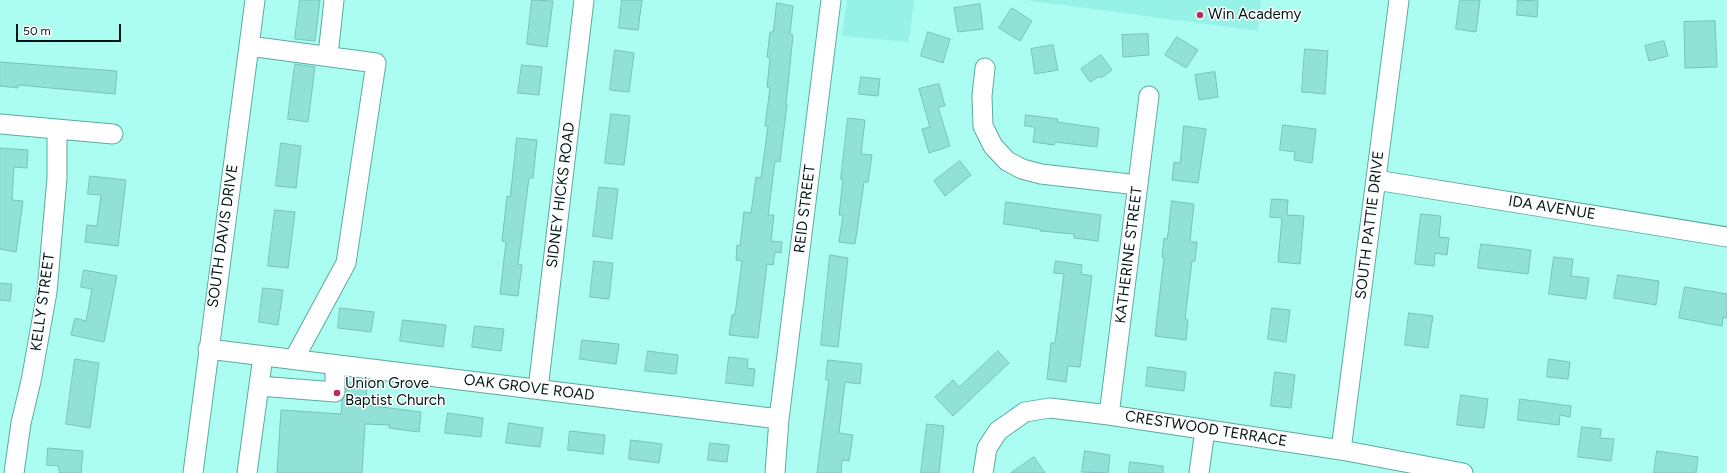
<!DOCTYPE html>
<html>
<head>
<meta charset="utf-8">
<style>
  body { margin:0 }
  #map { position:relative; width:1727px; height:473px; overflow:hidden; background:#abfcf1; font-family:Figtree,sans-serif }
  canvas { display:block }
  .scale { position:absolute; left:16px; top:24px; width:105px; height:18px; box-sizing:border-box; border:2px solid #001614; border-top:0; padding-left:5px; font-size:12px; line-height:14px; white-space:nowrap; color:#001614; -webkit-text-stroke:3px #fff; paint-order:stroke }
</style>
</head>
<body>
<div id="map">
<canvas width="1727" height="473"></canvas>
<div class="scale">50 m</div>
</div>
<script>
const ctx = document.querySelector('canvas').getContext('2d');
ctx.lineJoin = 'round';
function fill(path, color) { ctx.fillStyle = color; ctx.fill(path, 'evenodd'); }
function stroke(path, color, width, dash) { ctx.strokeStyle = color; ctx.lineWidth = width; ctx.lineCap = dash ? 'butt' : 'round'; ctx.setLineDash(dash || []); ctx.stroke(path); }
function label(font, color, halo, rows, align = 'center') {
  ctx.font = font + ' Figtree,sans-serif'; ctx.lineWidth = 3; ctx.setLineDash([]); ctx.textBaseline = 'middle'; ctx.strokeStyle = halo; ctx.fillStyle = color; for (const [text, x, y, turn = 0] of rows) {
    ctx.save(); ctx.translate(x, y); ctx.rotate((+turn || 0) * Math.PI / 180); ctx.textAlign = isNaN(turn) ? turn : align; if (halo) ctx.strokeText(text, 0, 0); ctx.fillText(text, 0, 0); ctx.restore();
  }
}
const built = new Path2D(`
  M847,0h67l-5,42 -67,-6z
  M1025,0h236l-3,31z`);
const building = new Path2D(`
  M300,0h20l-5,41 -20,-2z
  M532,0l21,1 -6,46 -20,-3z
  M622,0h20l-4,30 -19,-2z
  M1460,0h20l-4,32 -20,-3z
  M1518,0l20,1 -1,16 -20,-2z
  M777,3l16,3 -3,28 3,1 -7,69h1l-7,58 -5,-1 -7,54h6l-3,26 11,1 -1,11 -6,-1 -2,13 -6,-1 -9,74 -29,-3 3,-20h3l7,-54 -6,-1 1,-15 3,1 4,-34 7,1 5,-36 5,1 7,-52h-3l5,-38 -3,-1 3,-29 -3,-1 3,-25h3z
  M980,4l3,25 -25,3 -4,-24z
  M1012,8l20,13 -12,20 -21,-13z
  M1715,21l2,46 -32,1 -1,-46z
  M928,32l22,7 -7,24 -22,-7z
  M1148,34l1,21 -26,2 -1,-22z
  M1177,37l21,13 -12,18 -21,-13z
  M1664,41l4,15 -19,5 -4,-15z
  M1053,45l5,25 -23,4 -4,-25z
  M1305,49l23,2 -3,43 -23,-2z
  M615,50l19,3 -5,39 -19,-2z
  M1101,55l11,15 -11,8 -1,-2 -10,6 -9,-13z
  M0,62l117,9 -2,23 -97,-9v3l-18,-2z
  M295,64l20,3 -7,55 -20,-3z
  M522,65l20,2 -3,28 -21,-2z
  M1215,72l3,25 -19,3 -4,-25z
  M861,77l19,2 -2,17 -19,-2z
  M939,84l6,22 -7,1 12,39 -21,7 -7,-24 8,-2 -11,-38z
  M611,114l19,2 -6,49 -19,-2z
  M1026,115l32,4 -1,3 42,6 -2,19 -42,-5 -1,3 -21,-3 2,-15 -10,-1z
  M848,118l17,2 -4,34 11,1 -4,27h-4l-9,62 -16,-2 4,-27h-4l4,-36h-2z
  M1283,125l33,4 -4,34 -18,-3 1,-8 -15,-2z
  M1184,126l22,3 -8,54 -26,-3 2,-18 6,1z
  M517,138l20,2 -4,38h-4l-11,86 4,1 -4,31 -18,-2 6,-52 -4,-1 5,-45 3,1z
  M281,143l20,3 -5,42 -20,-2z
  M0,148l28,2 -1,18 -13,-1 -2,33 11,1 -7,51 -16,-3z
  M960,161l11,14 -26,21 -11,-15z
  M90,176l36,4 -8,66 -33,-4 2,-17 10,1 4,-31 -13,-1z
  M599,187l19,2 -6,50 -19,-3z
  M1272,199l16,1 -1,15 17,1 -4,48 -22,-2 4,-44 -12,-1z
  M1172,201l22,3 -4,38h7l-2,19h-3l-7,58 3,1 -2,20 -31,-4 9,-79h-2l2,-19 3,1z
  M1006,202l95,13 -3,26 -24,-3v-4l-34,-3v-2l-36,-5z
  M275,210l20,2 -7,56 -20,-2z
  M1421,214l20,2 -2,21 10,1 -2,17 -12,-2 -1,13 -19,-2z
  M1481,244l50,6 -3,24 -50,-6z
  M830,255l18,3 -10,89 -17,-2z
  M1554,257l19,2 -2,17 18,2 -3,21 -37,-5z
  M594,261l19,2 -4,36 -19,-2z
  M1056,261l26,4 -1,9 11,2 -12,91 -12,-1 -2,16 -19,-3 4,-36h4l9,-69 -10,-1z
  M84,270l33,6 -13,66 -33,-7 4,-17 11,3 6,-32 -11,-2z
  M1618,275l41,6 -3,24 -42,-7z
  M0,283l12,1 -2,17 -10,-1z
  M1685,287l42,7v24l-4,-1 -1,9 -43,-8z
  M263,288l20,2 -5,35 -19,-3z
  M340,308l34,4 -3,20 -33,-4z
  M1272,308l18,2 -4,32 -18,-3z
  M1409,313l24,3 -5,32 -23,-3z
  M403,320l43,5 -3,22 -43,-6z
  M475,326l29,3 -3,22 -29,-4z
  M582,340l37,4 -3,20 -36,-5z
  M648,351l30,4 -2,19 -31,-3z
  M998,351l11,12 -56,53 -18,-19 18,-17 6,7z
  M729,357l19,2 -1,9 8,1 -2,17 -27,-3z
  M75,359l24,4 -9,65 -24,-4z
  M1549,359l21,3 -2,17 -21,-2z
  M828,360l34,4 -2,20 -15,-2 -6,51 14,2 -4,26 -7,-1 -1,13h-24l12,-93h-3z
  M1148,367l38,5 -2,19 -38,-5z
  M1275,372l20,3 -4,33 -20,-2z
  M346,382l21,1 -1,22 55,7 -2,20 -30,-4 1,-3 -25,-1 -3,49h-85l4,-63 60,4 1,-14 4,-8z
  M1461,395l27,4 -4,29 -27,-3z
  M1520,399l51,7 -1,11 -10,-2 -1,10 -41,-5z
  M448,413l35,5 -2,19 -36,-4z
  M509,423l34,5 -3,19 -34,-4z
  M927,424l17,2 -5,47h-18z
  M1582,427l19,2 -1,9 14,1 -3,22 -33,-4z
  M570,431l35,4 -2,19 -35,-4z
  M631,440l31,4 -3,19 -30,-4z
  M710,443l19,2 -2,17 -19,-2z
  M48,448l35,3 -2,22h-22v-7l-12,-1z
  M1085,451l25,4 -2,18 -26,-1z
  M1657,451l41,6 -2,16h-42z
  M1034,457l11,16h-34z
  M1130,462l33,4v7h-34z`);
const minor = new Path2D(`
  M249,46l127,17 -30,200 -52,96
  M328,55l6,-55
  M985,68l-3,28 1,30 10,20 14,15 15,8 19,5 97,11
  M0,124l113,10
  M1376,180l351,57
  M208,349l571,70
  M259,386l76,6v-27
  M538,389l46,-389
  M1109,415l40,-319
  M1341,450l58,-450
  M14,473l7,-50 10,-42 16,-89 10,-114v-49
  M193,473l62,-473
  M247,473l16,-117
  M775,473l4,-54 52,-419
  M983,473l4,-25 11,-17 27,-19 25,-4 59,7 232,35 122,23
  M1199,473l6,-43`);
const markers = [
  [1200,15,4,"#b92b5b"],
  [337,393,4,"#b92b5b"]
];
const poiNames = [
  ["Win Academy",1208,15],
  ["Union Grove",345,384],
  ["Baptist Church",345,401]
];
const streetNames = [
  ["SIDNEY HICKS ROAD",561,195,-83],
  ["IDA AVENUE",1552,208,9],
  ["REID STREET",805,209,-83],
  ["SOUTH PATTIE DRIVE",1370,225,-83],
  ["SOUTH DAVIS DRIVE",223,236,-82],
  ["KATHERINE STREET",1129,255,-83],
  ["KELLY STREET",43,302,-82],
  ["OAK GROVE ROAD",529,388,7],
  ["CRESTWOOD TERRACE",1206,429,9]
];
fill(built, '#96f1e6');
fill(building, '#91e1d7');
stroke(building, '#75c4bb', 1);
stroke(minor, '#5baaa1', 21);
stroke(minor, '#fff', 19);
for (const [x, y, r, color] of markers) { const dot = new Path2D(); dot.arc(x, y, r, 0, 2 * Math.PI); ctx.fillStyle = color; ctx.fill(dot); stroke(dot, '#fff', 1.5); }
label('15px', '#001614', '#fff', poiNames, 'left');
label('15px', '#001614', '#fff', streetNames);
</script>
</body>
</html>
